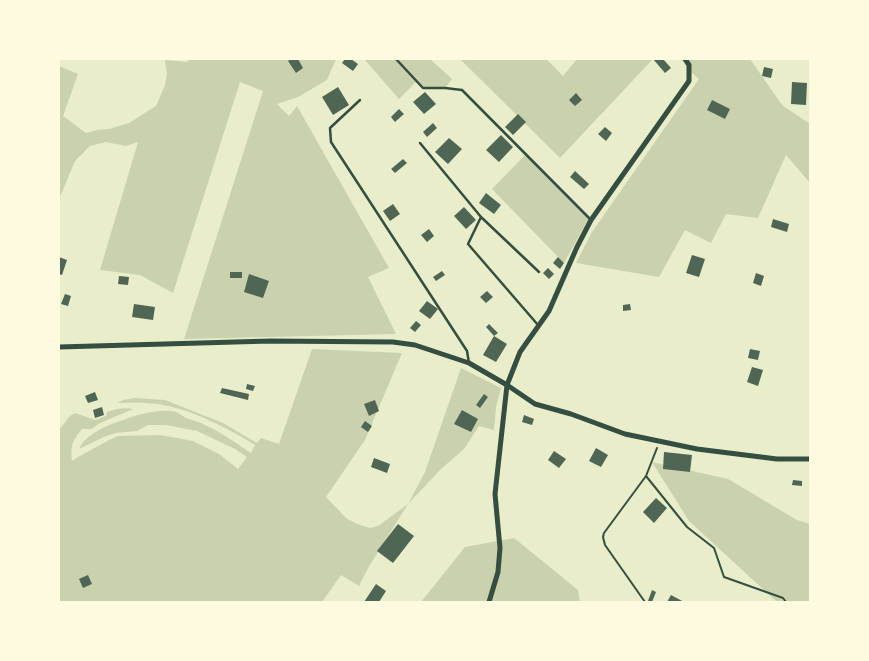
<!DOCTYPE html>
<html>
<head>
<meta charset="utf-8">
<style>
  body { margin:0 }
  #map { position:relative; width:869px; height:661px; overflow:hidden; background:#e9edc9; font-family:"PT Sans",sans-serif }
  canvas { display:block }
  .frame { position:absolute; inset:0; border:60px solid #fefae0; pointer-events:none }
</style>
</head>
<body>
<div id="map">
<canvas width="869" height="661"></canvas>
<div class="frame"></div>
</div>
<script>
const ctx = document.querySelector('canvas').getContext('2d');
ctx.lineJoin = 'round';
function fill(path, color) { ctx.fillStyle = color; ctx.fill(path, 'evenodd'); }
function stroke(path, color, width, dash) { ctx.strokeStyle = color; ctx.lineWidth = width; ctx.lineCap = dash ? 'butt' : 'round'; ctx.setLineDash(dash || []); ctx.stroke(path); }
const green = new Path2D(`
  M190,59h146l-9,21 -29,17 -21,7 12,12 8,-10 92,162 -21,9 28,57 -212,5 79,-248 -23,-9 -67,211 -33,-18 -40,-5 38,-128 -12,4 -20,-4 -16,4 -15,15 -16,38v-133l19,8 -15,42 23,17 11,-3 12,-1 20,-6 27,-17 9,-21 2,-11 -2,-14 22,2z
  M364,59h66l22,20 -7,9h-22l-6,-7 -18,18z
  M460,59h86l17,17 14,-17h76l-93,99z
  M686,59h64l32,46 28,19v59l-24,-28 -28,63 -32,-4 -15,29 -26,-13 -26,47 -83,-14 16,-31 107,-153 -8,-7z
  M526,154l63,64 -25,45 -72,-74z
  M312,349l90,4 -37,87 -39,57 20,21 11,6 13,4 8,-2 30,-22 17,-32 36,-104 40,20 -5,19 -2,23 -15,-4 -15,23 -23,20 -33,35 -40,64 -9,18 -18,-11 -19,27h-263v-172l11,-14 5,-3 20,7 11,-4 1,-4c8,-3 17,-5 26,-3l-35,15 -6,5h-10c-11,14 -11,16 -10,32l6,-4 33,-18 7,-3 42,-1 33,6 26,13 19,15 9,-12 -12,-8 -38,-18 -31,-6h-18l-11,6 -21,2 -10,3 -27,13c5,-12 20,-20 33,-25 19,-7 40,-15 60,-13 6,1 9,4 14,7 5,2 10,3 15,5 18,8 34,19 50,30l4,-8c-23,-15 -65,-36 -92,-40 -15,-3 -31,-2 -46,-2l6,-3 12,-2 30,2 58,23 34,20 4,-5 18,6z
  M652,462l76,17 69,41 13,4v78h-33l-88,-81z
  M514,538l64,52 2,12h-159l44,-55z`);
const building = new Path2D(`
  M292,59h6l5,9 -7,5 -8,-12z
  M345,59h6l7,5 -5,7 -11,-8z
  M653,59h10l8,9 -6,5z
  M764,67l9,2 -2,9 -9,-2z
  M792,82l15,1 -1,22 -15,-1z
  M338,87l11,18 -16,10 -11,-18z
  M425,92l11,12 -12,10 -11,-12z
  M576,93l6,7 -7,6 -6,-6z
  M712,100l18,9 -5,10 -18,-9z
  M399,109l5,5 -9,8 -4,-5z
  M518,114l8,8 -13,13 -8,-8z
  M433,123l4,5 -10,9 -4,-5z
  M605,127l7,6 -6,8 -8,-7z
  M501,135l12,12 -14,15 -13,-12z
  M449,138l13,11 -14,15 -13,-12z
  M403,159l4,4 -12,10 -4,-4z
  M575,171l14,13 -5,5 -14,-12z
  M486,193l15,12 -7,9 -15,-11z
  M393,204l7,10 -10,7 -7,-10z
  M464,207l12,13 -10,9 -12,-13z
  M773,219l16,5 -2,8 -16,-5z
  M429,229l5,7 -7,6 -6,-7z
  M692,255l13,4 -6,18 -13,-4z
  M59,257l8,3 -5,15 -3,-1z
  M558,257l6,6 -4,6 -7,-6z
  M548,268l6,6 -5,5 -6,-6z
  M442,271l3,4 -9,6 -3,-4z
  M230,272h12v6h-12z
  M756,273l8,3 -3,10 -8,-3z
  M249,274l20,7 -6,17 -19,-6z
  M119,276l10,1 -1,8 -10,-1z
  M487,291l6,6 -7,6 -6,-6z
  M65,294l6,2 -3,10 -7,-2z
  M427,301l11,8 -8,10 -11,-8z
  M134,304l21,3 -2,13 -21,-3z
  M630,304l1,6 -8,1v-6z
  M416,321l5,4 -6,7 -5,-4z
  M489,324l9,9 -4,3 -8,-9z
  M494,336l13,8 -11,18 -13,-7z
  M750,349l10,2 -2,9 -10,-2z
  M752,367l11,3 -5,16 -11,-4z
  M247,384l8,2 -2,5 -7,-2z
  M222,388l27,6 -1,6 -28,-7z
  M95,392l3,8 -10,3 -3,-7z
  M484,394l4,3 -8,11 -4,-3z
  M375,400l4,11 -10,5 -5,-12z
  M102,407l2,8 -9,3 -2,-8z
  M462,410l16,9 -7,13 -17,-8z
  M524,415l10,4 -2,6 -10,-3z
  M365,421l7,5 -4,6 -7,-5z
  M596,448l12,7 -7,12 -12,-6z
  M554,451l12,8 -7,9 -11,-8z
  M664,452l28,3 -2,17 -27,-3z
  M374,458l16,6 -3,9 -16,-6z
  M793,480l9,1v5l-10,-1z
  M656,498l11,10 -13,15 -11,-11z
  M398,524l16,12 -21,27 -16,-12z
  M88,575l4,9 -9,4 -4,-9z
  M376,584l10,7 -7,11h-15z
  M652,590l4,2 -4,10 -4,-1z
  M671,595l13,7h-17z`);
const path = new Path2D(`
  M646,476l41,51 27,21 10,29 59,21 3,4
  M645,602l-40,-57 -2,-8 1,-4 42,-57 11,-28`);
const service = new Path2D(`
  M396,59l27,29h22l17,2 129,130
  M360,100l-30,28 1,14 136,209 2,12
  M420,143l61,74 58,55
  M481,217l-13,27 70,81`);
const minor = new Path2D(`
  M59,347l211,-6 123,1 22,3 54,18 38,22 28,19 36,10 54,20 72,15 80,10h33
  M489,602l9,-30 2,-24 -5,-54 12,-109 13,-33 29,-41 28,-64 14,-27 98,-139v-16l-4,-6`);
fill(green, '#cad2ad');
fill(building, '#4f6655');
stroke(path, '#344e41', 2);
stroke(service, '#344e41', 2.5);
stroke(minor, '#344e41', 5);
</script>
</body>
</html>
